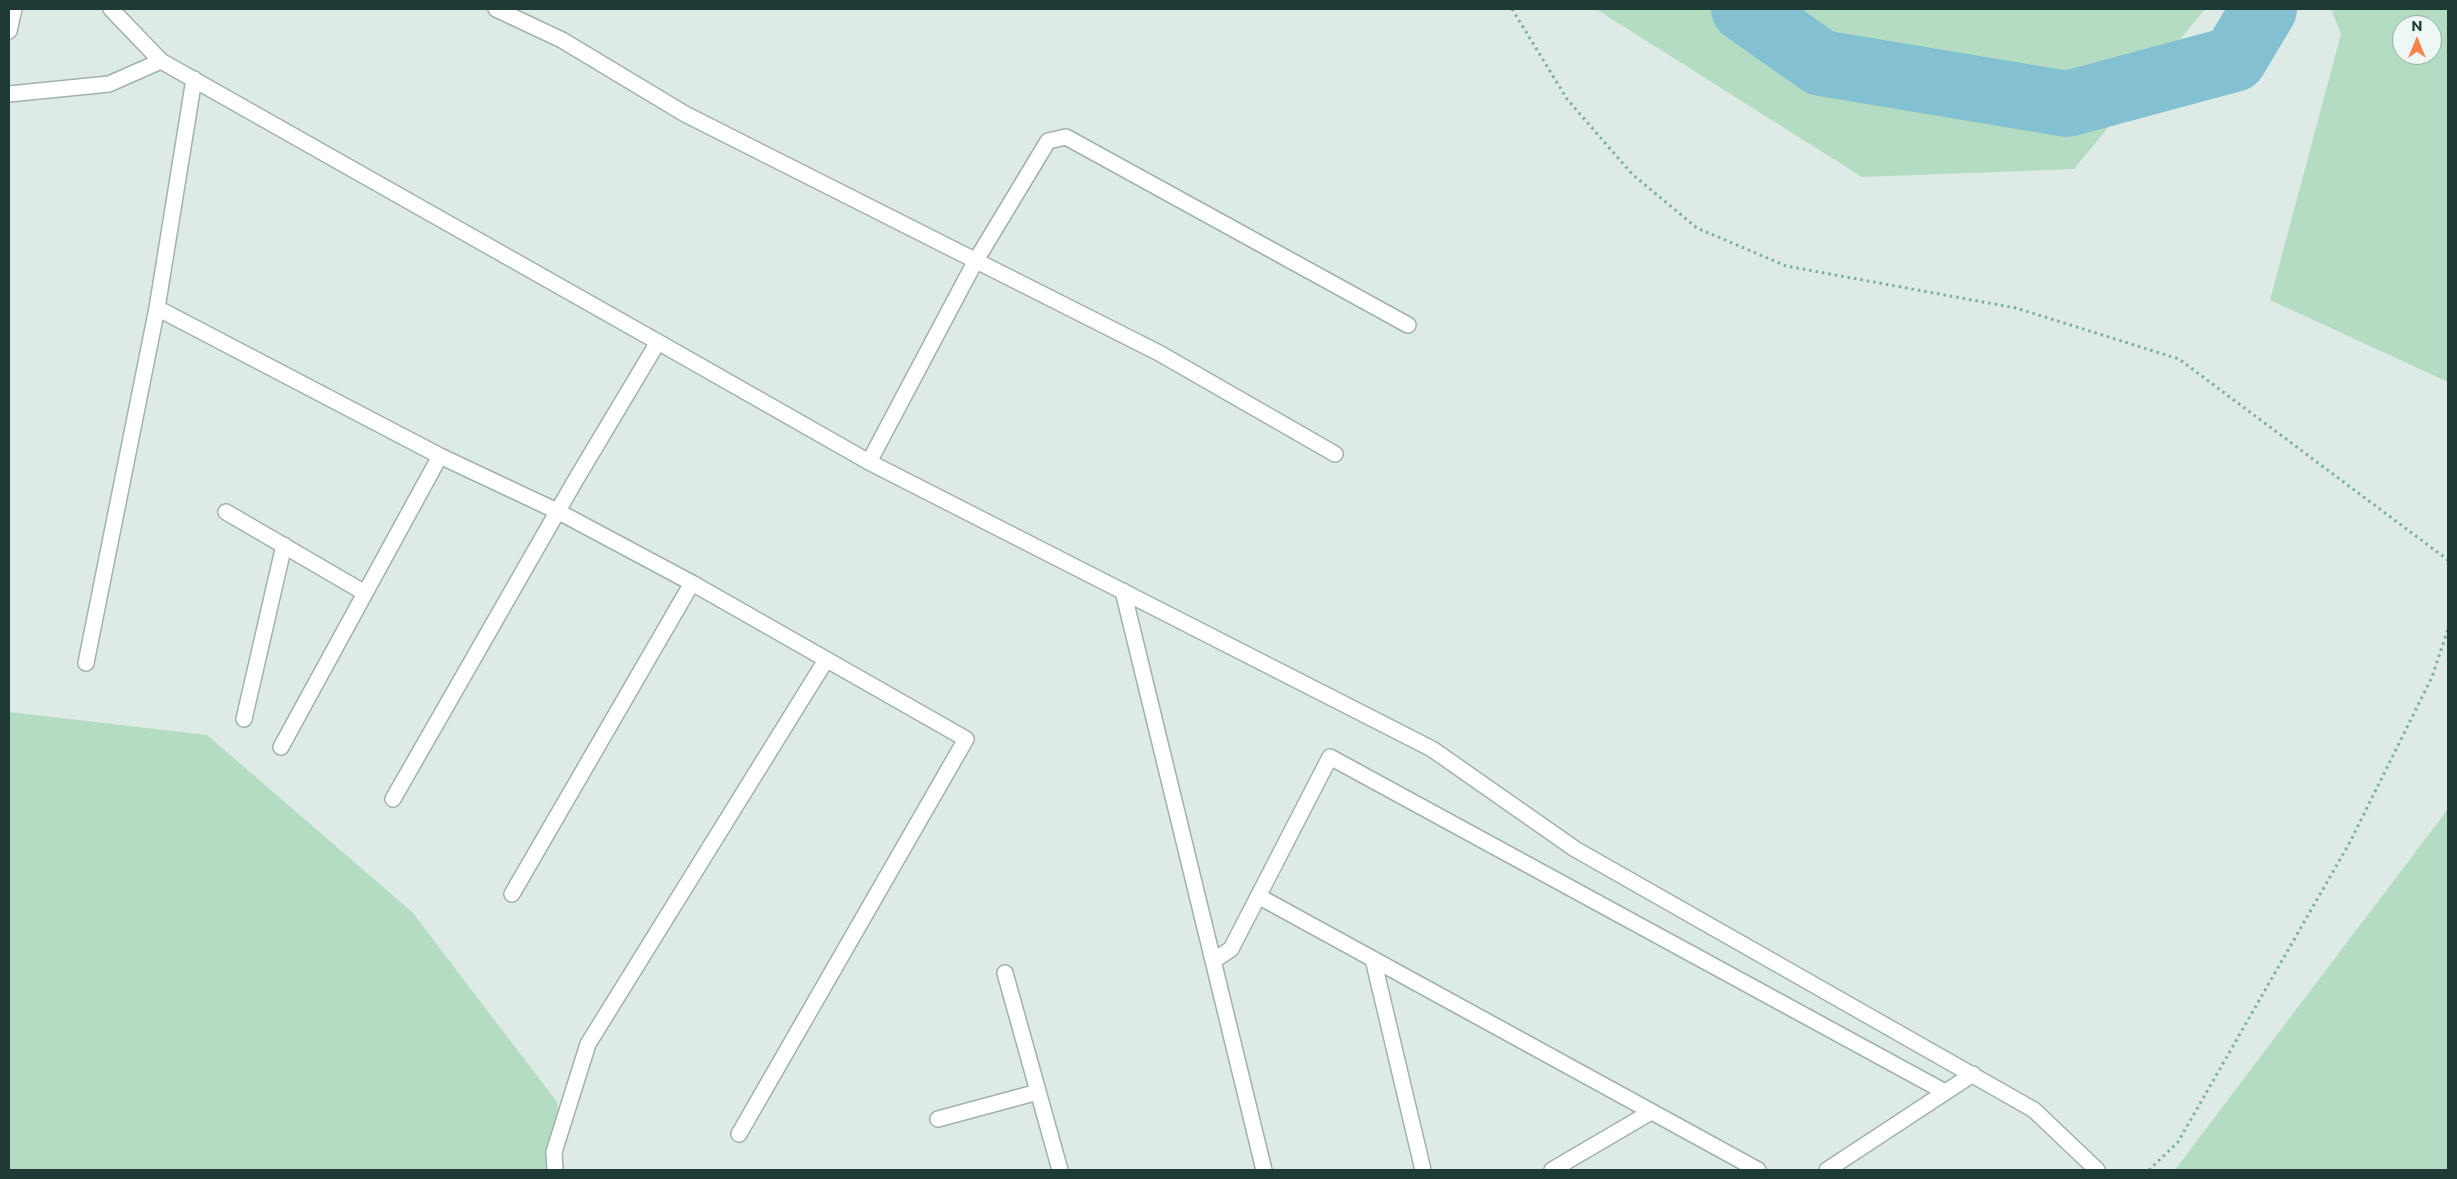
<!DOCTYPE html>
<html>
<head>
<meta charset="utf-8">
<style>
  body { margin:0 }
  #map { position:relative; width:2457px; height:1179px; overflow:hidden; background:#ddeae5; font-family:Montserrat,sans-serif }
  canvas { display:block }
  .frame { position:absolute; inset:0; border:10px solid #1e3a34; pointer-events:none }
  .north { position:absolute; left:2392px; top:15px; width:50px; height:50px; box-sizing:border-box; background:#edf7f3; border:1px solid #9aaba7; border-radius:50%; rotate:0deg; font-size:14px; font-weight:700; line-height:20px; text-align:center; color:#1e3a34 }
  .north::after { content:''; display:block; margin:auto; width:18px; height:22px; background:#f8834d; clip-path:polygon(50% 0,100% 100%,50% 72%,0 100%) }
</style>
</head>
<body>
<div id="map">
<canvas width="2457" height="1179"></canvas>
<div class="frame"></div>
<div class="north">N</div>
</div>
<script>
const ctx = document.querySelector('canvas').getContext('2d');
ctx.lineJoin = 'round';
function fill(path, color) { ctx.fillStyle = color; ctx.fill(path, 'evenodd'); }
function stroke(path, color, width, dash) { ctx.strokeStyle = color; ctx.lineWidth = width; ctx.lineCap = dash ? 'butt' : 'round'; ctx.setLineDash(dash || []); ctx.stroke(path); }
const green = new Path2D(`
  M1596,9h609l-131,160 -212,8z
  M2331,9h117v373l-178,-82 71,-266zM2402,25h30v30h-30z
  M9,712l198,23 205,177 145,190 7,68h-555z
  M2448,809v361h-273l2,-3z`);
const river = new Path2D(`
  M1744,9l77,54 246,41 167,-45 30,-50`);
const path = new Path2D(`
  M1512,9l55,90 65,75 65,54 89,38 230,42 163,51 269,201
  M2149,1170l29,-28 172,-300 82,-165 16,-48`);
const minor = new Path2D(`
  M111,9l50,52 497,281
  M496,9l66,31 123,74 474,239 176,101
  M9,31l5,-22
  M194,79l-37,229 283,148 119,56 133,71 274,156 -227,395
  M9,94l100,-10 52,-23
  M869,462l106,-200 73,-121 18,-4 342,188
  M226,512l139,81
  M1123,591l141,579
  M86,663l71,-355
  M244,719l40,-174
  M281,747l159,-291
  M393,799l182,-318 83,-139 211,120 563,287 143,100 459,261 63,60
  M512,894l180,-311
  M1258,896l500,274
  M1373,959l50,211
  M1213,961l18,-12 99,-192 615,335
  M1005,973l55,197
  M938,1119l100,-27
  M555,1170l-1,-18 34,-108 238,-384
  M1552,1170l99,-58
  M1827,1170l146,-96`);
fill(green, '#b4dcc2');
stroke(river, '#82c0d2', 66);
stroke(minor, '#a0b2ac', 18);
stroke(path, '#7cafa3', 3, [2.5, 4]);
stroke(minor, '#fff', 15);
</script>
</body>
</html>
